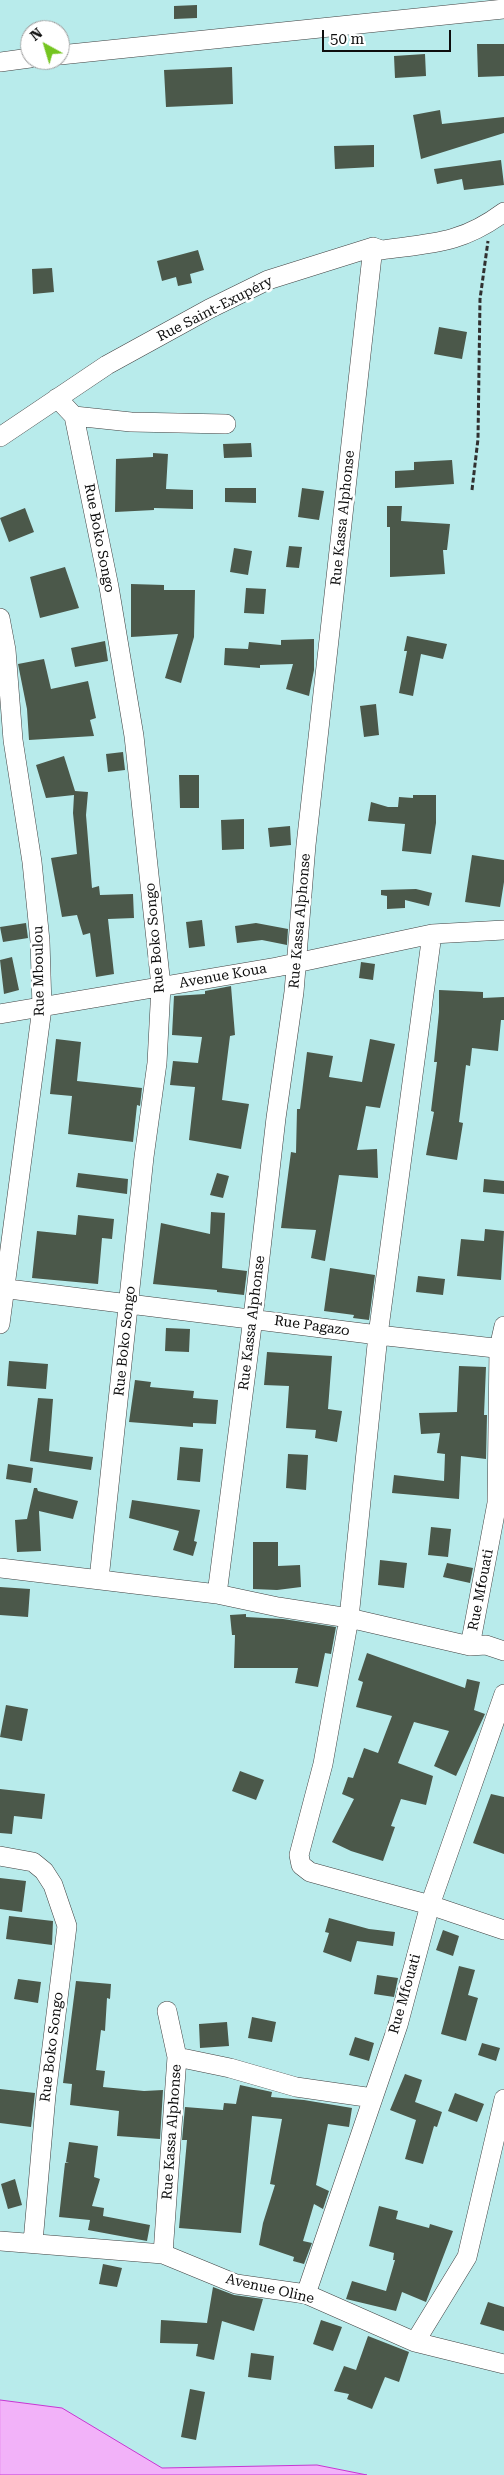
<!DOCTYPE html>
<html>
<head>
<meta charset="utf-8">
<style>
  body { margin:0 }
  #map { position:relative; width:504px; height:2475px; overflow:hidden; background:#f0fff5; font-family:"Roboto Serif",serif }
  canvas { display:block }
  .north { position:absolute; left:20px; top:20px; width:50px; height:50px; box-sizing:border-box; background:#fff; border:1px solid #9f9f9f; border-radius:50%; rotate:321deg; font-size:14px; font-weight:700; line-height:20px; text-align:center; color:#0e0e0e }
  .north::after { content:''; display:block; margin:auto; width:18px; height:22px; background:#75c520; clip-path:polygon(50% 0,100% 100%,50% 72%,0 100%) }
  .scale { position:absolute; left:322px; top:30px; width:129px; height:22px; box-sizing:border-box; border:2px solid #0e0e0e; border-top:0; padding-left:6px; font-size:15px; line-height:18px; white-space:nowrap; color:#0e0e0e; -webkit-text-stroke:4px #fff; paint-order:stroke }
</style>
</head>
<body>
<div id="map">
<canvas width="504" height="2475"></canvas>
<div class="north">N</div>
<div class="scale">50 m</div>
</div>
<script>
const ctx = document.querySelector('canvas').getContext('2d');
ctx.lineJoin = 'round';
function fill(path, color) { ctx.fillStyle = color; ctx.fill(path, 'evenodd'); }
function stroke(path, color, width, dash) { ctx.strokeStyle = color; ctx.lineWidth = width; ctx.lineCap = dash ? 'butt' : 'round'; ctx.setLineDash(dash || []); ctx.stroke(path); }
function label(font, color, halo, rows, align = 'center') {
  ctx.font = font + ' "Roboto Serif",serif'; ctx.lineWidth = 5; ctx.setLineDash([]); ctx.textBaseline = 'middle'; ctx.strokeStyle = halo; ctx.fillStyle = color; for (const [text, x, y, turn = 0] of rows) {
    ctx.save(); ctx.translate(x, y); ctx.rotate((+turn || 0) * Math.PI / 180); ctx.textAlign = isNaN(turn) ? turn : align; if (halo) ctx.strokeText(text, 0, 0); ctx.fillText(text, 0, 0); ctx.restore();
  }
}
const green = new Path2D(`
  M0,0h504v2475h-504zM30,30h30v30h-30z`);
const water = new Path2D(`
  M0,2400l62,8 100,60 155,-3 50,10h-367z`);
const building = new Path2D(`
  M197,5v13l-23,1v-13z
  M477,44h27v32l-26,1z
  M425,54l1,22 -31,2 -1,-22z
  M232,67l1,37 -67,3 -2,-37z
  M440,110l2,14 62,-7v16l-83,26 -8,-44z
  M374,145v22l-39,2 -1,-23z
  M501,160l3,25 -40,5 -2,-11 -25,5 -3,-15z
  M198,250l6,20 -14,4 2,9 -14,3 -2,-9 -14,4 -5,-20z
  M52,268l2,24 -21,2 -1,-25z
  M439,327l28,5 -5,27 -28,-5z
  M251,443l1,14 -28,1 -1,-14z
  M153,453l15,1 -2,35 27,1v19l-39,-1v2l-39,2 1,-53 37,-2z
  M452,460l2,24 -59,4v-17l19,-1v-8z
  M225,488h31v15l-31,-1z
  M302,488l22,3 -5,29 -21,-3z
  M387,506h15l-1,15 49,3 -3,26h-4l2,24 -55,3v-50h-3z
  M25,508l9,24 -25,10 -9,-24z
  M289,546l13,1 -3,21 -13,-1z
  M234,548l18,3 -4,24 -18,-3z
  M65,567l14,41 -39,10 -10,-41z
  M131,584l33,1v5h31l-1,47 -13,46 -16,-5 13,-44 -47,3z
  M246,588l20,1 -2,25 -20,-1z
  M407,636l40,8 -4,15 -22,-5 -8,42 -14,-3 8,-42h-3z
  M314,639v31l-5,26 -23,-7 7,-25 -33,1v3l-36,-3 1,-17 23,1 1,-7 32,3v-5z
  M105,641l3,20 -33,6 -4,-19z
  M44,659l7,30 37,-8 8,37 -6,2 4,16 -65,4 -2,-31 -9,-45z
  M376,704l3,31 -15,2 -4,-31z
  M123,752l2,18 -17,2 -2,-18z
  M64,756l11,35 13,1 -2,23 6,73 7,-2 1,9 33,-1 1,24 -26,1 6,55 -18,3 -6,-44 -7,2 -6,-20 -15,2 -11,-59 26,-4 -4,-41 1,-18 -28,3 -10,-33z
  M179,775h20v33h-19z
  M413,795h23v28l-5,31 -29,-3 3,-27 -37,-3 3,-19 17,5h10l1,-10 14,1z
  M244,819v30l-22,1 -1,-30z
  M290,826l1,19 -21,2 -2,-19z
  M472,855l32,5v22l-4,25 -35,-5z
  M416,889l16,4 -3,13 -24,-6v8l-18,1v-13l-6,-1v-5z
  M202,920l3,26 -16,2 -3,-26z
  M26,923l2,15 -25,4 -3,-15z
  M256,923l32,6 -1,16 -25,-5 -25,3 -2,-17z
  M12,957l7,33 -15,4 -4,-34z
  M361,962l14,2 -2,16 -14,-2z
  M231,986l4,49 -5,1 -8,64 27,4 -8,45 -52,-9 6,-53 -25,-2 3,-24 25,2 4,-26 -30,-2 2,-39 31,-2v-3z
  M439,990l44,2v6l21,-1v23h-3l-3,31 -26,-3 -2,18 -4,-1 -7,57 4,1 -6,37 -31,-5 8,-43 -3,-1 6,-49h-3l5,-50z
  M56,1039l25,3 -4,39 65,7 -2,18 -3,-1 -4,37 -65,-8 4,-38 -22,-2z
  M370,1039l25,5 -15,64 -14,-2 -9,44 20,-1 1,29 -39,-3 -14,86 -14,-3 5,-28 -35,-2 10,-76 5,1 1,-44h3l7,-57 26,4 -4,21 33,5z
  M78,1173l50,6 -1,15 -51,-7z
  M217,1173l12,3 -6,22 -13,-3z
  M484,1179l20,2v13l-21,-2z
  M211,1212l14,1 -3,55 25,3 -3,24 -27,-3v-2l-64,-6 8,-61 49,11z
  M78,1215l36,4 -2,20 -10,-1 -4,46 -66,-6 5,-47 39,4z
  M485,1229l19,2 -3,49 -44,-4 4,-37 23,2z
  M330,1268l45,7 -6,45 -16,-2 1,-3 -30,-4z
  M418,1276l27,3 -2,16 -27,-3z
  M166,1328l24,1 -1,23 -24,-1z
  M267,1352l65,4 -4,53 14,2 -5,31 -22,-4 1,-8 -30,-2 3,-42 -25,-1z
  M9,1361l39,3 -2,25 -39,-3z
  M459,1366l27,1 -2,48h3l-1,44 -25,-3 -2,43 -67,-6 2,-18 50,6 1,-27 -8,-1 3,-20 -19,1 -2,-21 38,-1z
  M135,1380l16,2 -1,5 44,4 -1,7 25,2 -2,24 -23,-1v4l-64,-5z
  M38,1398l15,1 -4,52 44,6 -2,13 -61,-9z
  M180,1447l23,2 -3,33 -23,-2z
  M288,1454l20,1 -2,35 -20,-2z
  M8,1464l25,4 -2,15 -25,-4z
  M34,1488h3l1,3 40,10 -5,18 -34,-8 2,40 -24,1 -2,-32 12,-1z
  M132,1500l68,10 -6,31 3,1 -4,14 -20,-6 6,-19 -50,-13z
  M431,1527l20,2 -3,28 -20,-2z
  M253,1542h25v24l22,-1 1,22 -24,3 -24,-1z
  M380,1560l27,3 -3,25 -26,-3z
  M447,1563l26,5 -3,15 -27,-6z
  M0,1587l30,2 -2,28 -28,-2z
  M246,1614v3l37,2 53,8 -5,27 -6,-1 -7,34 -23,-4 3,-15h-64l1,-33h-3l-2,-20z
  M367,1653l98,35 2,-9 13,3 -6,28 11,4 -29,62 -22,-10 15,-35 -35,-9 -16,41 35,13 -7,29 -25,-6 -10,27 4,1 -12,34 -32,-10 -19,-9 22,-43 -12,-5 6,-17 5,1 11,-30 14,5 14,-37 -36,-9 7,-25 -5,-2z
  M6,1705l22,4 -6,32 -22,-4z
  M240,1771l24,9 -8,20 -24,-9z
  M0,1789l45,5 -3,25 -28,-3 -2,18 -12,-1z
  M491,1794l13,3v57l-31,-11z
  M0,1878l26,3 -4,31 -22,-3z
  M9,1916l44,5 -1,24 -46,-6z
  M329,1918l40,11 26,3 -2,14 -36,-5 -6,21 -28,-10 6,-19 -4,-1z
  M443,1930l16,6 -6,20 -17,-6z
  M459,1966l16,4 -7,25 10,3 -12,43 -25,-7z
  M377,1975l21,3 -4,19 -20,-3z
  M18,1979l23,3 -3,21 -24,-4z
  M76,1981l35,3 -1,15 -3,-1 -2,33 -4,-1 -5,40 9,1 -2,16 41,4 19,-1 -3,49 -43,-3 2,-25 -49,-6 2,-21 -9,-1z
  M252,2017l24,5 -4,20 -24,-4z
  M227,2022l2,24 -29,2 -1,-24z
  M355,2037l19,6 -5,18 -20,-6z
  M482,2043l18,5 -4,13 -18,-6z
  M405,2074l17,6 -7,22 27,10 -5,15 -3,-1 -11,38 -18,-5 11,-39 -26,-10z
  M240,2085l32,7 -1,5 33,3 48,8 -3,19 -21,-3 -12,61 13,6 -6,18 -9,-5 -11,37 9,2 -8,21 -11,-3 1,-4 -35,-12 4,-22 12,-38 -5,-1 12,-65 -30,-3 -11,117 -62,-5 8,-88h-5l3,-33 38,3 1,-7 12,1z
  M0,2089l35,4 -4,34 -31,-4z
  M455,2093l29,11 -7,18 -29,-11z
  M69,2142l29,4 -4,31 6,2 -8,27 12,2 -1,8 47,9 -3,16 -59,-11 2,-10 -31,-3 6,-54 4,-1h-3z
  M15,2179l7,26 -14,4 -7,-25z
  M379,2206l19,5 -2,8 33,9 1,-4 23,7 -27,71 -24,-10 -6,19 -50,-12 6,-18 34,10 9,-31h-2l1,-7 -25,-7z
  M103,2264l19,4 -5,19 -18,-3z
  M213,2287l21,8 29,4 -9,32 -32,-10 -8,39 -18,-4 2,-12 -38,-1 1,-23 46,3z
  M488,2302l16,5v24l-24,-7z
  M321,2320l21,7 -9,24 -20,-7z
  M368,2336l41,16 -10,30 -14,-5 -13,32 -25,-10 2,-5 -15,-3 10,-25 12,4z
  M251,2353l23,3 -3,24 -23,-3z
  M190,2389l15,3 -9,48 -15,-3z`);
const path = new Path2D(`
  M472,490l6,-51 2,-140 8,-58`);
const minor = new Path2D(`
  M60,55l444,-46
  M0,62l30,-4
  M57,398l17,18 35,171 25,149 27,250 -4,77 -13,94 -45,422
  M74,416l57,6 95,2
  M0,437l107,-72 102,-56 59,-29 105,-33 8,3c51,-7 80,-6 123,-38
  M0,618l6,32 7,90 19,122 8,79 2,67 -42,316
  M432,934l-54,401 -29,283 -26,146 -24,91 2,10 9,7 120,33 74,25
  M0,1014l277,-47 155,-33 72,-4
  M0,1288l378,47 126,14
  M0,1568l217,26 61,13 71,11 121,28 16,-1 18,6
  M217,1594l36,-276 23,-200 18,-126 12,-147 67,-598
  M470,1646l27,-143 2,-155 5,-22
  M0,1856l33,6 11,9 9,14 14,41 -21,169 -13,147
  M177,2057l53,11 66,19 77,11
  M0,2241l163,13 73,30 70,10 109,48 89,22
  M163,2254l14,-197 -10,-46
  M306,2294l92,-269 32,-120 74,-211
  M415,2342l52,-85 37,-158`);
const streetNames = [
  ["Rue Saint-Exupéry",215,309,-27],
  ["Rue Kassa Alphonse",343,518,-84],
  ["Rue Boko Songo",99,538,79],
  ["Rue Kassa Alphonse",300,921,-85],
  ["Rue Boko Songo",155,938,-95],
  ["Rue Mboulou",39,971,-91],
  ["Avenue Koua",223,976,-10],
  ["Rue Kassa Alphonse",252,1323,-83],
  ["Rue Pagazo",312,1326,8],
  ["Rue Boko Songo",125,1341,-84],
  ["Rue Mfouati",481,1590,-79],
  ["Rue Mfouati",405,1994,-74],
  ["Rue Boko Songo",52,2047,-83],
  ["Rue Kassa Alphonse",172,2132,-86],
  ["Avenue Oline",270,2289,13]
];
fill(green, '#b8ebeb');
fill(water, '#f2b2f9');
stroke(water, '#c836d3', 1);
fill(building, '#4b584a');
stroke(minor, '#414141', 20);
stroke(path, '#303030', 3, [5, 2.5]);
stroke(minor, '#fff', 19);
label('14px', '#0e0e0e', '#fff', streetNames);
</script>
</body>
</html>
